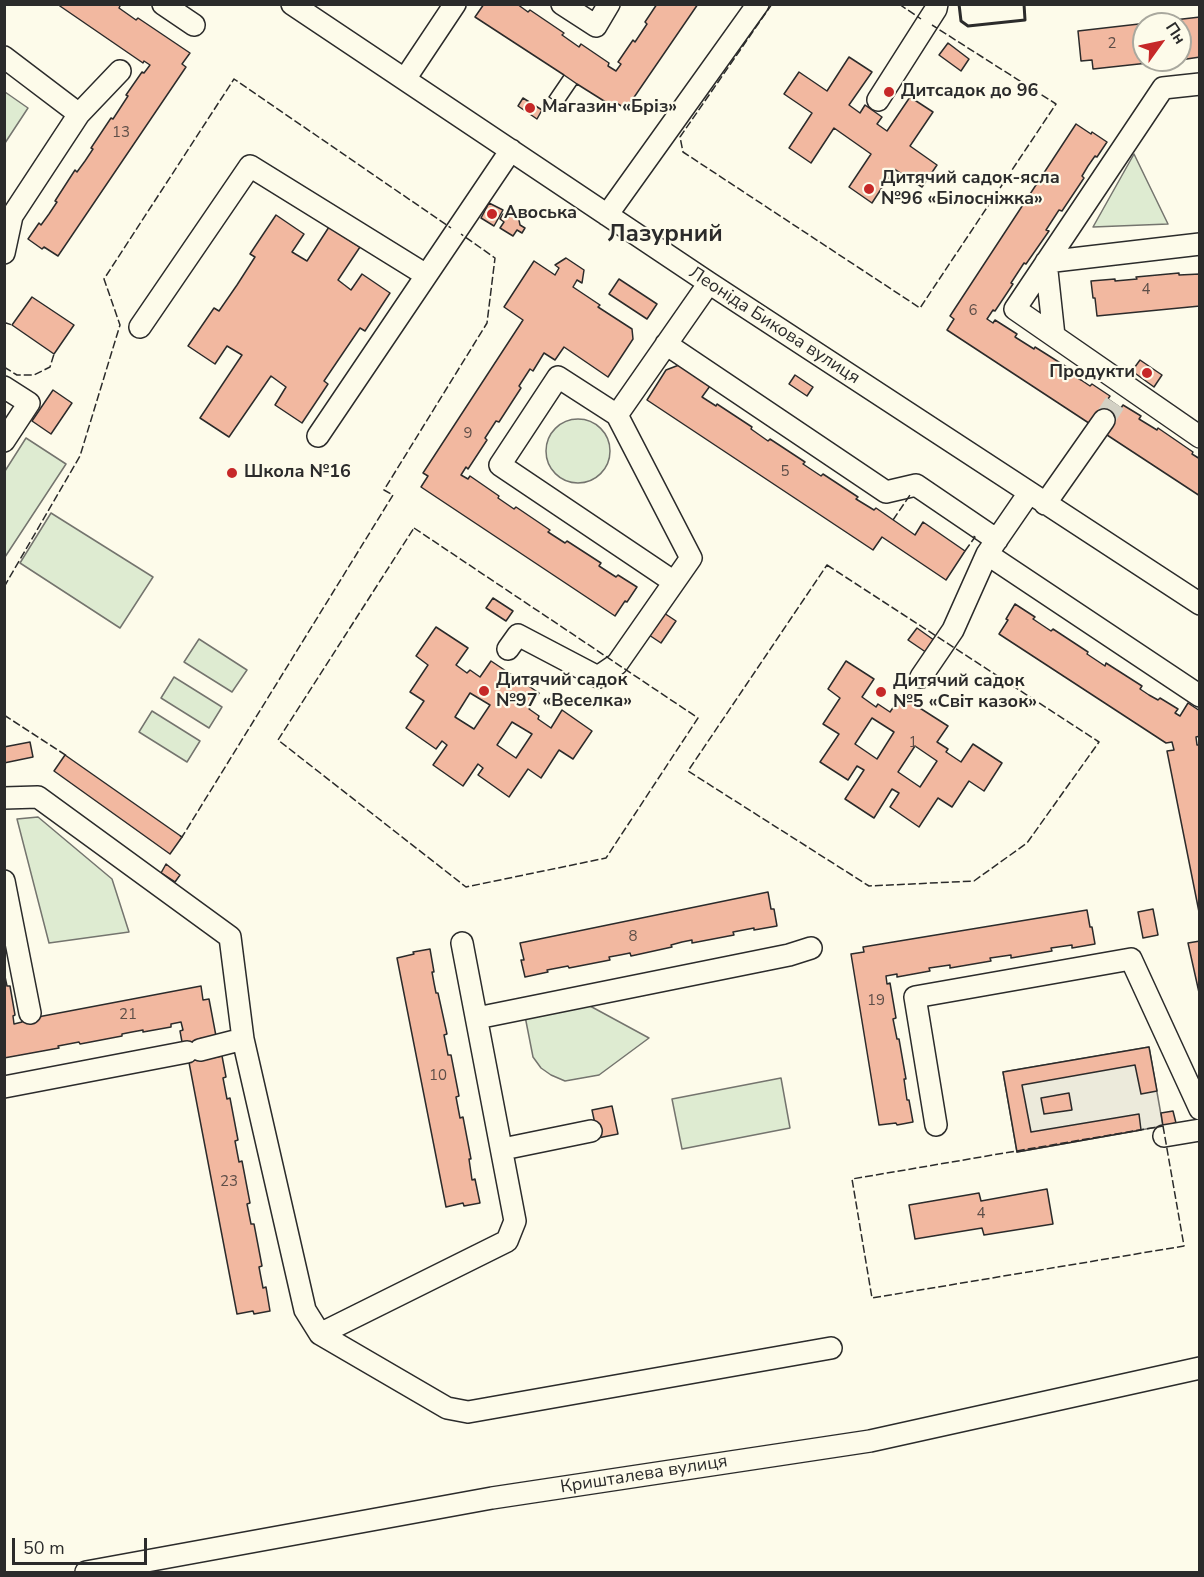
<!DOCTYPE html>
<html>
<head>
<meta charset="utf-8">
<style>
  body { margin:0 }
  #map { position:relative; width:1204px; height:1577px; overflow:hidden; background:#fdfbea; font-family:"Nunito Sans",sans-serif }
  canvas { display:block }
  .frame { position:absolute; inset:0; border:6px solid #2b2b2b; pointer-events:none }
  .north { position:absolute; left:1132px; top:12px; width:60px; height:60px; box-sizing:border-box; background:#fdfbea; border:2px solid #a9a89e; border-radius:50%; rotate:57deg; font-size:16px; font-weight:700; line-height:24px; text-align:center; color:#2b2b2b }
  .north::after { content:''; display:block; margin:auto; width:21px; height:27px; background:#c62828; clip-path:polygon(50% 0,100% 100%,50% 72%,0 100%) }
  .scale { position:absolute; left:12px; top:1538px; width:135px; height:27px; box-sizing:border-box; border:3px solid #2b2b2b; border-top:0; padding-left:8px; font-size:18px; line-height:21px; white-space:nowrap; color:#2b2b2b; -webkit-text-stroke:4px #fdfbea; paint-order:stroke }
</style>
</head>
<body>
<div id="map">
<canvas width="1204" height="1577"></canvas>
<div class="frame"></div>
<div class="north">Пн</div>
<div class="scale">50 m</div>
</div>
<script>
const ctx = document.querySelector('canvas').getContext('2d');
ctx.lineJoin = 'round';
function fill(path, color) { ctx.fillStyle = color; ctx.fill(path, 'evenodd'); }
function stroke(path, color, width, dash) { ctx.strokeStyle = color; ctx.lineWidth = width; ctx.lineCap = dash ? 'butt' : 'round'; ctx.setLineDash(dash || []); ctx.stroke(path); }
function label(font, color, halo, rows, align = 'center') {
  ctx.font = font + ' "Nunito Sans",sans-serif'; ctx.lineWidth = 4.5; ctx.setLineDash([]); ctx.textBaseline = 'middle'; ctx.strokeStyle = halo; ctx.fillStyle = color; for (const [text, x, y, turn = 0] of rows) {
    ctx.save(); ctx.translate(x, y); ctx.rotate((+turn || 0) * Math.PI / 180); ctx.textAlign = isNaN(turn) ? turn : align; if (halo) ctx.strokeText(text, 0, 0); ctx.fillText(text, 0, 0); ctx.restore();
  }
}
const green = new Path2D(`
  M5,92l23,16 -23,35z
  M1134,154l34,70 -75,3z
  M546 451a32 32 0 1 1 64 0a32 32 0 1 1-64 0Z
  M26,438l40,26 -61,93v-86z
  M51,513l102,64 -33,51 -100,-65z
  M199,639l48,31 -15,22 -48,-30z
  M174,677l48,30 -13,21 -48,-30z
  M152,711l48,30 -13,21 -48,-30z
  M38,817l74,62 17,53 -80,11 -32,-124z
  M579,1000l70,38 -50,37 -34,6 -14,-6 -10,-7 -8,-11 -9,-46z
  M781,1078l9,50 -108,21 -10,-50z`);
const parking = new Path2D(`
  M1149,1047l14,79 -146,26 -14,-80z`);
const building = new Path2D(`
  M57,4h61l2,2 -1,2 17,12 2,-2 52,35 -8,11 4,3 -128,189 -14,-9 -2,2 -14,-10 11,-16 2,2 8,-11 8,-12 -2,-1 20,-31 2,2 8,-11 8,-12 -2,-1 20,-30 2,1 15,-23 -2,-1 16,-23 2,1 6,-8 -6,-4 -1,2z
  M484,4h33l11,8 2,-2 34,23 -2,2 17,12 2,-3 28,19 -1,3 8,5 5,-7 -3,-2 15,-22 2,2 12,-18 -2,-2 12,-18h41l-72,105 -11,-7 -3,4 -35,-22 -15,22 -13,-9 15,-22 -89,-58z
  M1200,17v40l-20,3v-36h-36v36h4v3l-55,6 -1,-9 -11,1 -3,-30z
  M948,43l21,16 -8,12 -22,-16z
  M849,57l23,15 -23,33 11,8 5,-8 17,12 -5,7 10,7 23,-34 23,15 -23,34 27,19 -15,22 -28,-18 -22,34 -23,-16 22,-33 -37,-26 -23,35 -22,-15 23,-35 -28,-19 15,-22 28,19z
  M564,75l13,9 -15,22 -13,-9z
  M523,98l19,12 -5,9 -19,-13z
  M1076,124l15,10 1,-2 15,10 -10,15 -2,-1 -7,10 -6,10 2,2 -22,33 -3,-1 -13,20 3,1 -23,33 -2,-1 -13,20 2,1 -18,27 -2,-1 -6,9 6,4 2,-3 22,14 -2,3 19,12 1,-2 38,24 -2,3 10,6 9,6 2,-2 18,12 -2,3 13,9 2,-3 18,11 -2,3 18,11 1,-2 35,24 -1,2 8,5v37l-253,-166 7,-11 -4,-3z
  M489,203l14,7 -9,16 -13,-8z
  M516,211l6,4 -3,5 1,5 5,3 -3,5 -5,-3 -4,6 -13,-8 4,-6 -4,-3 3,-5 4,3 5,-1z
  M276,215l28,19 -12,18 15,9 22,-34 31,20 -22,33 13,10 11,-16 28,19 -25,38 -5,-3 -36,53 4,3 -26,39 -27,-18 11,-18 -15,-11 -42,61 -29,-19 42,-63 -15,-9 -12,18 -27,-18 26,-38 5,3 18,-26 18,-28 -5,-3z
  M566,258l18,12 -2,13 -5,-3 -4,7 27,18 -2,2 34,22 1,10 -25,38 -44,-30 -9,13 -11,-7 -11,18 -3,-2 -11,17 2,2 -22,34 -3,-1 -11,17 2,2 -19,29 -2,-2 -5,8 7,4 2,-3 29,20 -1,2 16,11 2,-2 34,23 -2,2 17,11 2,-2 34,22 -2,3 17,11 2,-2 19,12 -10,15 -2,-1 -10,15 -194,-129 7,-11 -5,-3 100,-153 -19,-13 30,-46 21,14 4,-7 -4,-3z
  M1179,273v2l21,-1v32l-103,10 -2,-18h-2l-2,-17 24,-2v2l22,-2 -1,-2z
  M619,279l38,25 -10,15 -38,-25z
  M32,297l42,28 -20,29 -42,-29z
  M1140,360l22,15 -8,12 -22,-16z
  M679,365l31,21 -8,11 14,9 1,-2 35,23 -1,2 17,12 2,-2 35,23 -2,2 18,12 2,-2 35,23 -2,2 18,11 2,-2 39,27 8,-13 42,29 -19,29 -64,-43 -9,13 -226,-150 19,-30z
  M795,375l18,12 -6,9 -18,-12z
  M53,390l19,13 -21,31 -19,-13z
  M493,598l20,13 -7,10 -20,-13z
  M1015,604l20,13 -2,2 18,12 2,-2 35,23 -1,2 18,12 1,-3 36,23 -2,3 9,6 9,5 2,-2 18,11 -3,4 5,3 8,-13 12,8v25l-4,1 1,8h3v172l-33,-166 7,-1 -2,-8 -6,1 -167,-109 9,-14 -2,-1z
  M664,613l12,8 -15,22 -12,-8z
  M436,627l32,21 -12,17 11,8 3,-3 10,7 11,-16 48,32 -10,16 10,7 -1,3 13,9 11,-18 30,21 -19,28 -14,-9 -18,28 -13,-9 -19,28 -31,-22 5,-7 -5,-4 -15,22 -30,-21 14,-20 -5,-4 -6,8 -30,-21 18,-27 -14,-9 18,-27 -12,-9zM470,693l20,12 -16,24 -19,-12zM512,722l20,12 -16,24 -19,-13z
  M917,628l21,15 -8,12 -22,-15z
  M846,661l28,18 -12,18 14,10 2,-3 12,8 11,-16 47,30 -11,16 11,7 -2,3 15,10 12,-18 29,19 -18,28 -15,-10 -17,26 -14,-9 -19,29 -29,-20 9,-14 -7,-4 -18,29 -29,-19 19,-29 -7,-4 -9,14 -28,-18 19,-28 -16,-10 17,-26 -12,-9zM872,718l22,14 -17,27 -22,-15zM915,746l22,15 -17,26 -22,-15z
  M30,742l3,15 -29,6v-16z
  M65,755l117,82 -12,17 -116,-83z
  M166,864l14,11 -5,7 -14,-9z
  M768,892l3,17h3l3,17 -23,4v-2l-21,4 1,3 -42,8v-3l-10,2 -11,3 1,2 -41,9 -1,-3 -10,2 -11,2 1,3 -41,8 -1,-2 -21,4 1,2 -23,5 -4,-17h3l-4,-17z
  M1153,909l5,26 -15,3 -5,-26z
  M1087,910l3,17h2l3,17 -23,4v-3l-21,3 1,3 -41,7v-3l-21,3 1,3 -41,7v-3l-21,3 1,3 -33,6v-3l-11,2 1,8 3,-1 6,35 -3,1 4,20h2l7,40h-2l3,21h2l4,22 -16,3 -1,-2 -17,2 -28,-171 13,-2 -1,-5z
  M1200,941v56l-12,-54z
  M430,949l4,23h-2l2,11 2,10h2l9,41 -3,1 4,20h3l8,41 -3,1 4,21 3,-1 8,42h-2l3,21 3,-1 5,24 -16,3 -1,-3 -17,4 -49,-249 17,-4 -1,-2z
  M4,972l3,14h3l5,29 -2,1 1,8 8,-2v-2l179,-34 2,14 6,-1 7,37 -18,3 2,11 -15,-8h-3l-2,-11 3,-1 -2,-8 -10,2v3l-28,5v-2l-11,2 -10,2v2l-42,8 -1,-2 -21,4 1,2 -55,10z
  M1149,1047l8,44 -16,3 -6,-29 -113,20 9,47 108,-18 2,16 -124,22 -14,-80z
  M187,1052l15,8 20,-4 4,21 -3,1 4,21 3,-1 8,42 -3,1 4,21 3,-1 8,42 -3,1 4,20h3l8,42 -3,1 4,21 3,-1 4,24 -16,3 -1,-3 -16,3z
  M1069,1093l3,17 -28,4 -3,-16z
  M612,1106l6,28 -20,4 -6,-28z
  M1173,1111l3,12 -13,3 -2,-13z
  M1047,1189l6,35 -69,11 -2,-7 -67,11 -6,-34 70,-12 2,8z`);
const minorTunnel = new Path2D(`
  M1104,420l11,-17`);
const minor = new Path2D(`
  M163,4l31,21
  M292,4l417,279 491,321
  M562,4l34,22 13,-22
  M4,57l75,57
  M405,79l50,-75
  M1200,84l-37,4 -148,221 185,128
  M878,100l49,-77 9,-14 1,-5
  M607,215l151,-211
  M4,253l8,-37 67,-102 41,-43
  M140,327l110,-161 176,109
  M1054,336l-8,-74 154,-18
  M666,344l220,148 30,-7 81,55
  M4,387l25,16 -25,38
  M617,415l-59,-38 -58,88 174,117
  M318,436l193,-286
  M1045,504l59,-84
  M987,554l213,142
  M508,649l10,-14 80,42 19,-13 74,-106 -74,-143 92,-132
  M921,677l32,-47 34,-76 42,-61
  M4,798l34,-1 192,140 13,102 62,271 15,24 187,-93 8,-20 -53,-278
  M4,881l26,132
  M477,1018l312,-63 22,-7
  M200,1050l43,-11
  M4,1087l183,-35
  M936,1125l-21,-128 216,-38 69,150
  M1164,1136l36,-6
  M503,1149l88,-18
  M320,1334l127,74 21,4 363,-64
  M86,1572l406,-74 378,-57 330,-73`);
const fence = new Path2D(`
  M772,4l-92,133 3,15 237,156 136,-204 -124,-79
  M899,4l22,15
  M4,325l2,-2 6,2
  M4,367l13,8h17l16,-8 4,-13
  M893,520l17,-25
  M414,528l284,190 -92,140 -140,29 -188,-147z
  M965,551l10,-14 -3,-2
  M827,565l272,177 -72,101 -53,38 -105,5 -181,-115z
  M4,587l76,-131 40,-131 -16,-46 130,-200 217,149
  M4,715l63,41
  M180,836l2,1 211,-342 -9,-5 103,-167 8,-65 -34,-24
  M1163,1126l21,120 -312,52 -20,-119z`);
const wall = new Path2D(`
  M959,4l2,17 7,5 57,-6 -1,-16`);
const markers = [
  [889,92,6,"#c62828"],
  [530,108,6,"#c62828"],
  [869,189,6,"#c62828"],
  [492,214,6,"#c62828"],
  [1147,373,6,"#c62828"],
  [232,473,6,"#c62828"],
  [484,691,6,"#c62828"],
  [881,692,6,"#c62828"]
];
const numberNames = [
  ["2",1112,44],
  ["13",121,133],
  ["4",1146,290],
  ["6",973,311],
  ["9",468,434],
  ["5",785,472],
  ["1",913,743],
  ["8",633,937],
  ["19",876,1001],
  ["21",128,1015],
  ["10",438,1076],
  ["23",229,1182],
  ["4",981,1214]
];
const poiNames = [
  ["Дитсадок до 96",901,92],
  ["Магазин «Бріз»",542,108],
  ["Дитячий садок-ясла",881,179],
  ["№96 «Білосніжка»",881,200],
  ["Авоська",504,214],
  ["Продукти",1135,373,"right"],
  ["Школа №16",244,473],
  ["Дитячий садок",496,681],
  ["№97 «Веселка»",496,702],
  ["Дитячий садок",893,682],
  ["№5 «Світ казок»",893,703]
];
const streetNames = [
  ["Леоніда Бикова вулиця",774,326,33],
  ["Кришталева вулиця",644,1475,-9]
];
const districtNames = [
  ["Лазурний",665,235]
];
fill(green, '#deebd1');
stroke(green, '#74746e', 1.5);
fill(parking, '#eceadb');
stroke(parking, '#74746e', 1.5);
fill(building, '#f2b8a0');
stroke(building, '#2b2b2b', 1.5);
stroke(minorTunnel, '#d3d1c4', 21, [21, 10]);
stroke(minor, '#2b2b2b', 24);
stroke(minor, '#fdfbea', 21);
stroke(fence, '#2b2b2b', 1.5, [8, 3]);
stroke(wall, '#2b2b2b', 3);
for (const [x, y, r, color] of markers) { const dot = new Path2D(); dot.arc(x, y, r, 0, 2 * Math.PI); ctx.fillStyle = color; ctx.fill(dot); stroke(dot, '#fdfbea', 2); }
label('15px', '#5d4e48', null, numberNames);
label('bold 18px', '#2b2b2b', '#fdfbea', poiNames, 'left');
label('18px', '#2b2b2b', '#fdfbea', streetNames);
label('bold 24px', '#2b2b2b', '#fdfbea', districtNames);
</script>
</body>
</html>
